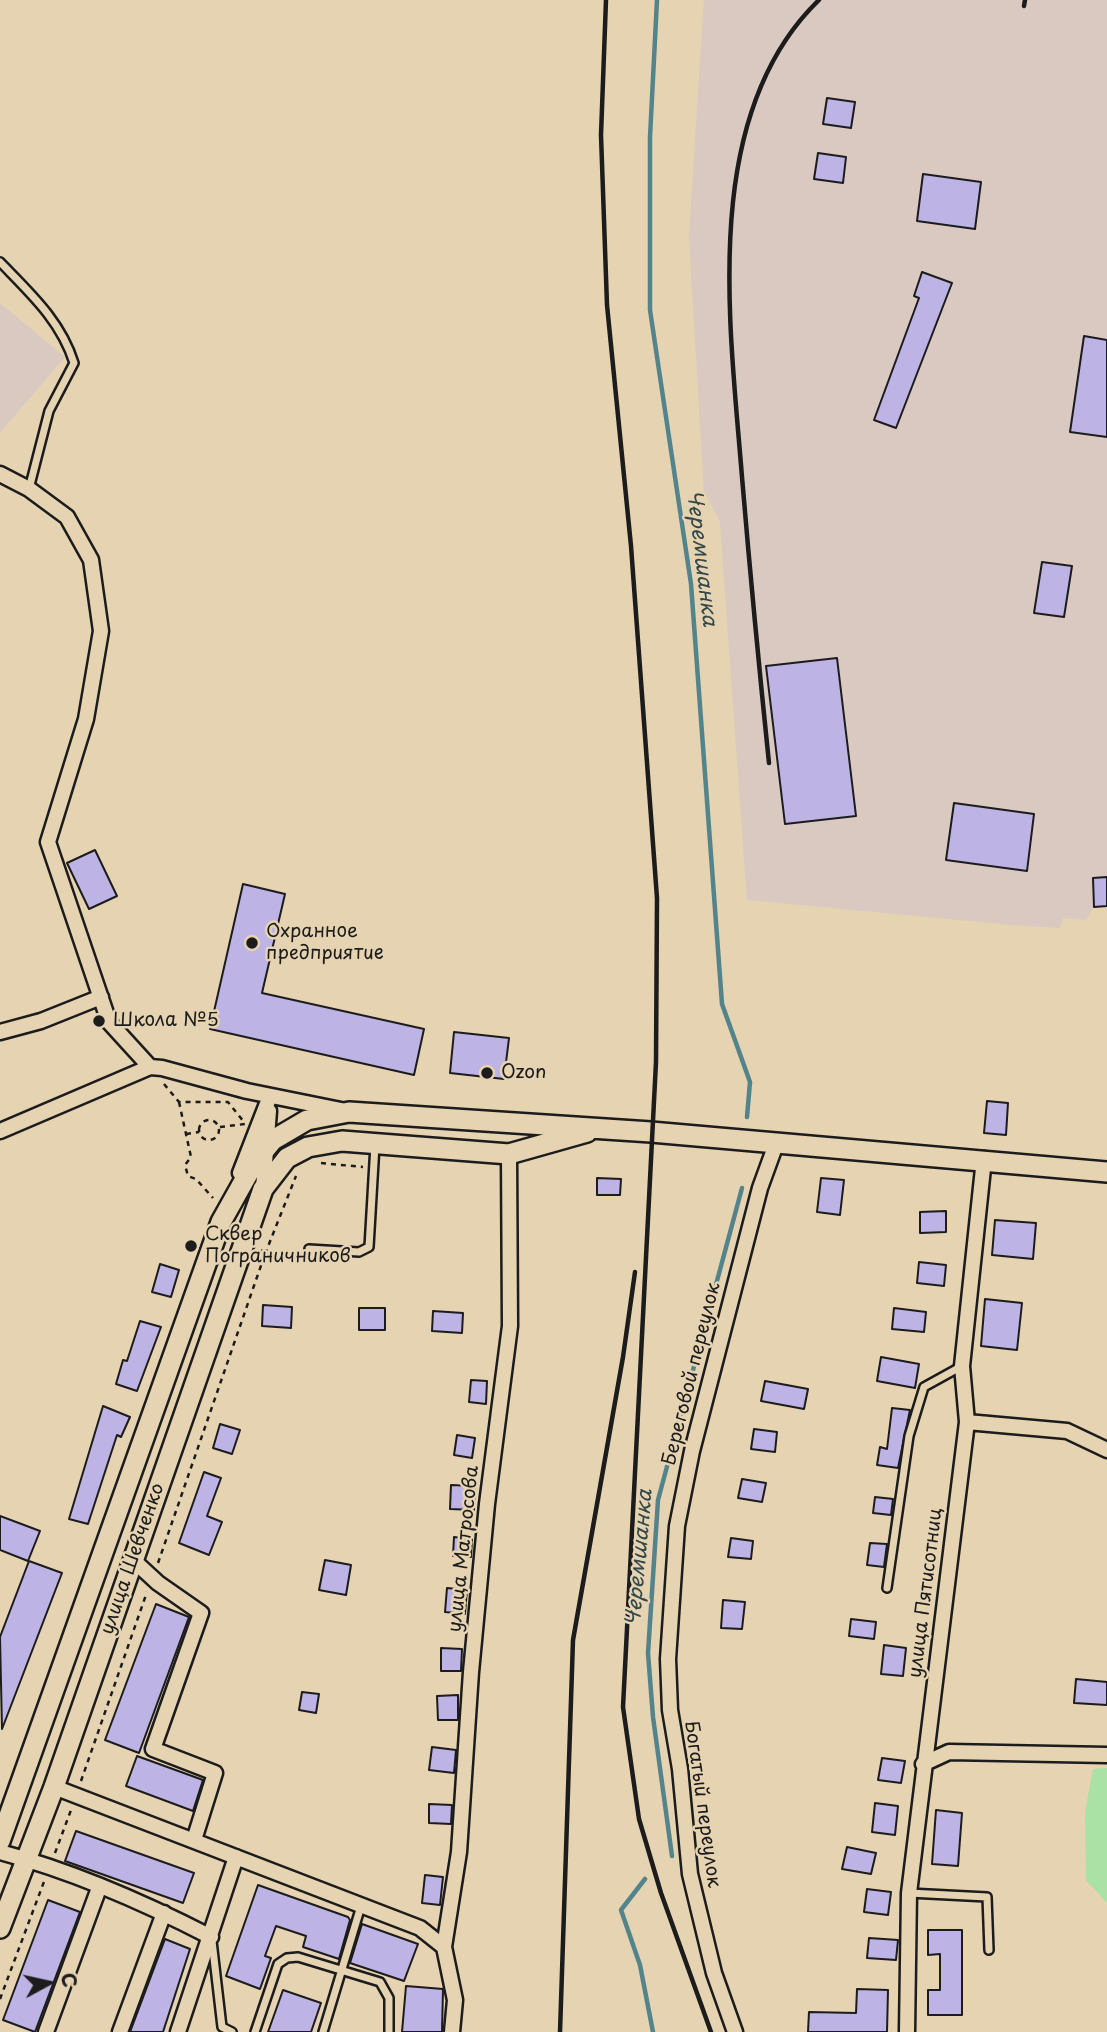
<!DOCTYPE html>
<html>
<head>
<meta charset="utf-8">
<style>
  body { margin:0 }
  #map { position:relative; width:1107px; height:2032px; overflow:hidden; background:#e5d3b1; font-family:"Playpen Sans",sans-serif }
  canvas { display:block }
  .north { position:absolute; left:14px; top:1948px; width:70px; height:70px; -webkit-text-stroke:5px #e5d3b1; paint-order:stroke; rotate:82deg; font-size:19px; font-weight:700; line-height:28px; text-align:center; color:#1c1c1c }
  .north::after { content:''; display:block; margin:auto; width:24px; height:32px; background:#1c1c1c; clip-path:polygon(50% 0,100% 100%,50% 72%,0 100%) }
</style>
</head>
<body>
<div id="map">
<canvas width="1107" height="2032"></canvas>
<div class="north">С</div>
</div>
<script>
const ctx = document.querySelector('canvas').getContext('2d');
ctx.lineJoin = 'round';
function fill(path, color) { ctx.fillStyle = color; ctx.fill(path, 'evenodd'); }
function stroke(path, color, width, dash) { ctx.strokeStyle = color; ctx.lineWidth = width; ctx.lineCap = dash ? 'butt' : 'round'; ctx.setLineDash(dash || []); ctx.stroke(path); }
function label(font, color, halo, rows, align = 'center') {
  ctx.font = font + ' "Playpen Sans",sans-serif'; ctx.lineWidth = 5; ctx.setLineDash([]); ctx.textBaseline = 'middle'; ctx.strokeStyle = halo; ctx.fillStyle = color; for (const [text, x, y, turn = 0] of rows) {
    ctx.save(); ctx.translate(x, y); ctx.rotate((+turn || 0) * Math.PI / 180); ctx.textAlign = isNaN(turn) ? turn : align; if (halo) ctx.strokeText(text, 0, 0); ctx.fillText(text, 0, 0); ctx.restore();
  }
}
const built = new Path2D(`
  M704,0h403v906l-13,1 -8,13 -23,-2 -3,10 -48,-3 -265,-25 -27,-378 -16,-31 -15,-254z
  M0,303l65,54 -65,76z`);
const green = new Path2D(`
  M1107,1768v135l-21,-23 -1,-68 8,-43z`);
const stream = new Path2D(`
  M657,0l-7,137v173l41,274 31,420 28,78 -3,35
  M672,1856l-19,-139 -5,-64 10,-153 84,-312
  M645,1879l-24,31 19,55 13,67`);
const building = new Path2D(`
  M827,98l28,4 -4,26 -28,-4z
  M818,153l28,4 -3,26 -29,-4z
  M923,174l58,8 -6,47 -58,-8z
  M922,272l30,11 -56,145 -22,-8 45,-122 -5,-2z
  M1084,336l23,4v97l-37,-5z
  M1042,562l30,4 -8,51 -30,-4z
  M837,658l19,158 -71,8 -19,-158z
  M954,803l80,11 -7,57 -81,-11z
  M95,850l22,46 -28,13 -22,-46z
  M1107,877v29l-13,1 -1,-29z
  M243,884l42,10 -23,99 162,36 -10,46 -204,-46z
  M454,1032l55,6 -5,41 -54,-6z
  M987,1101l21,2 -2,32 -22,-2z
  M597,1178l24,1 -1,16h-23z
  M821,1178l23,2 -4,35 -23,-3z
  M946,1211v21l-26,1v-21z
  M995,1220l41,3 -3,36 -41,-4z
  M919,1262l27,3 -2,21 -27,-3z
  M160,1264l19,6 -8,27 -19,-5z
  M985,1299l37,4 -5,47 -36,-4z
  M263,1305l29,2 -1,21 -29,-2z
  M359,1308h26v22h-26z
  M894,1308l32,4 -2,20 -32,-3z
  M433,1311l30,2 -1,20 -30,-2z
  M140,1321l21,6 -24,64 -21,-7 7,-24 4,1z
  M881,1357l38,7 -4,24 -38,-7z
  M471,1380l16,1 -1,23 -17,-2z
  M765,1381l43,8 -4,20 -43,-8z
  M103,1406l27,11 -9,20 -4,-2 -29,89 -19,-5z
  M892,1408l18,2 -12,58 -21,-3 3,-18 7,2z
  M220,1424l20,6 -8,24 -19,-6z
  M754,1429l23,3 -2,20 -24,-3z
  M457,1435l18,3 -3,20 -18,-3z
  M204,1472l17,6 -14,38 15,6 -13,33 -30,-12z
  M742,1479l24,4 -4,19 -24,-4z
  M451,1485l24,1 -1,24 -24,-1z
  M875,1497l18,2 -2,16 -18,-2z
  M0,1516l40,15 -12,30 -28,-11z
  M454,1537l18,2 -1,18 -18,-1z
  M731,1538l22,3 -2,18 -23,-2z
  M870,1543l17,1 -3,23 -17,-2z
  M325,1560l26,5 -5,30 -27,-5z
  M29,1561l33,12 -60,156 -2,-92z
  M447,1588l20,2 -2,24 -20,-2z
  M723,1600l22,2 -3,27 -21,-1z
  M156,1604l33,13 -50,136 -34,-13z
  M851,1619l25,3 -2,17 -25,-3z
  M884,1645l22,3 -3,28 -22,-2z
  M441,1648l21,1 -1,22h-20z
  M1076,1679l31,3v23l-33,-2z
  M302,1692l17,2 -3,19 -17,-3z
  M458,1695v25h-20l-1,-24z
  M432,1747l24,3 -2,23 -25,-3z
  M137,1756l66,24 -10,31 -67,-25z
  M882,1758l23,3 -4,22 -23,-3z
  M875,1803l23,3 -3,29 -23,-3z
  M429,1804l23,1 -1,19 -22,-1z
  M936,1810l26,3 -4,53 -26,-2z
  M76,1831l118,42 -11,30 -118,-42z
  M847,1847l29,6 -5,21 -29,-5z
  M425,1875l18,2 -3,28 -18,-2z
  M258,1885l90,32 2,3 -11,39 -36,-12 3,-11 -30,-10 -11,30 6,2 -11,31 -34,-13z
  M867,1889l24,3 -3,23 -24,-3z
  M48,1900l32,12 -45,120 -32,-12z
  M362,1924l56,20 -14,37 -54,-18z
  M928,1930h34v85h-34v-25h12v-36l-12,1z
  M869,1938l29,2 -2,20 -29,-2z
  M165,1939l25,10 -27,83h-33z
  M406,1986l37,3 -1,43h-40z
  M857,1989l31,1 -1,42h-79l1,-20 47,1z
  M283,1990l38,13 -10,29h-43z`);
const path = new Path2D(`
  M164,1084l15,18h49l16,20
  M179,1102l12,55 -6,8 3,11 8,3 17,19
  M199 1130a10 10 0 1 1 20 0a10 10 0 1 1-20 0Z
  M220,1127l25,-3
  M186,1134l13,-2
  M321,1163l42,4
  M265,1254l31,-78
  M158,1563l107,-309 -4,-4
  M81,1781l66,-189
  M55,1853l16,-43
  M0,1999l45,-120`);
const service = new Path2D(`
  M0,262c30,31 61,59 74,101l-25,48 -20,78
  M309,1249l50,3 10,-5 6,-102
  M887,1588l22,-152 15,-49 38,-21
  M909,1893l78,4 2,53
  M212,1941l10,86 10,5
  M255,2032l23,-68 9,-6 11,-1 82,25 9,16v34
  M323,2032l38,-126`);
const minor = new Path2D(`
  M0,474l29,15 38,28 24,43 10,71 -15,88 -38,123 61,180 41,45
  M0,1032l41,-11 60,-24
  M0,1131l150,-64 12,1 85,23 94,19
  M240,1173l30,-77
  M263,1189l6,-78
  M967,1422l100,9 40,19
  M133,1560l25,23 43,30 -48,136 62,24 -21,67
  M923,1764l26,-12 158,3
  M54,1787l366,141 24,19 11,53 -3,32
  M0,1852c72,19 145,51 211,85
  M444,1947l15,-95 12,-180 16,-168 23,-178 -1,-172
  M46,2032l53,-144
  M120,2032l44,-119
  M178,2032l58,-175
  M735,2032l-21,-59 -24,-99 -10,-105 -10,-59 -2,-51 9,-133 15,-75 68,-263 16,-44
  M907,2032l2,-139 58,-471 -5,-56 22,-207`);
const secondary = new Path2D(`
  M0,1841l221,-619 33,-59 19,-23 34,-20 42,-8 302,20 456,40
  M0,1928l54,-141 209,-598 24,-31 21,-11 34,-6 167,13 78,-22`);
const rail = new Path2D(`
  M606,0l-5,135 6,170 24,241 26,352 -1,164 -33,645 16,112 22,74 50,139
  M1024,6l1,-6
  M769,763c-10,-96 -19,-191 -27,-286 -12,-152 -43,-361 77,-477
  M560,2032l13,-392 50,-283 12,-85`);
const markers = [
  [252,943,7,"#1c1c1c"],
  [99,1021,7,"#1c1c1c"],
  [487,1073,7,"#1c1c1c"],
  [191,1246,7,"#1c1c1c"]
];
const poiNames = [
  ["Охранное",266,932],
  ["предприятие",266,954],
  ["Школа №5",113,1021],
  ["Ozon",501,1073],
  ["Сквер",205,1235],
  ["Пограничников",205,1257]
];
const streetNames = [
  ["Береговой переулок",692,1374,-76],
  ["улица Матросова",464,1549,-84],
  ["улица Шевченко",133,1559,-71],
  ["улица Пятисотниц",926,1593,-83],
  ["Богатый переулок",702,1804,82]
];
const waterNames = [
  ["Черемшанка",701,558,83],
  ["Черемшанка",640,1558,-85]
];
fill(built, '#d9c9c1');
fill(green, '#aae1a4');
stroke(stream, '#54848b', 4.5);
fill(building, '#bdb3e5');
stroke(building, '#1c1c1c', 2);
stroke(service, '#1c1c1c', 12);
stroke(minor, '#1c1c1c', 19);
stroke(secondary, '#1c1c1c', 24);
stroke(path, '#1c1c1c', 2.5, [5, 5]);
stroke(service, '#e5d3b1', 7);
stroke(minor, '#e5d3b1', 14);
stroke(secondary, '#e5d3b1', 19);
stroke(rail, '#1c1c1c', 4.5);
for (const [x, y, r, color] of markers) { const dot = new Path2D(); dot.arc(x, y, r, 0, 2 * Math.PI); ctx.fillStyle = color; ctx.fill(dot); stroke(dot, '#e5d3b1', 2.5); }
label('19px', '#1c1c1c', '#e5d3b1', poiNames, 'left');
label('19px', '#1c1c1c', '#e5d3b1', streetNames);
label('italic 21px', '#34484a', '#e5d3b1', waterNames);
</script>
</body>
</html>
